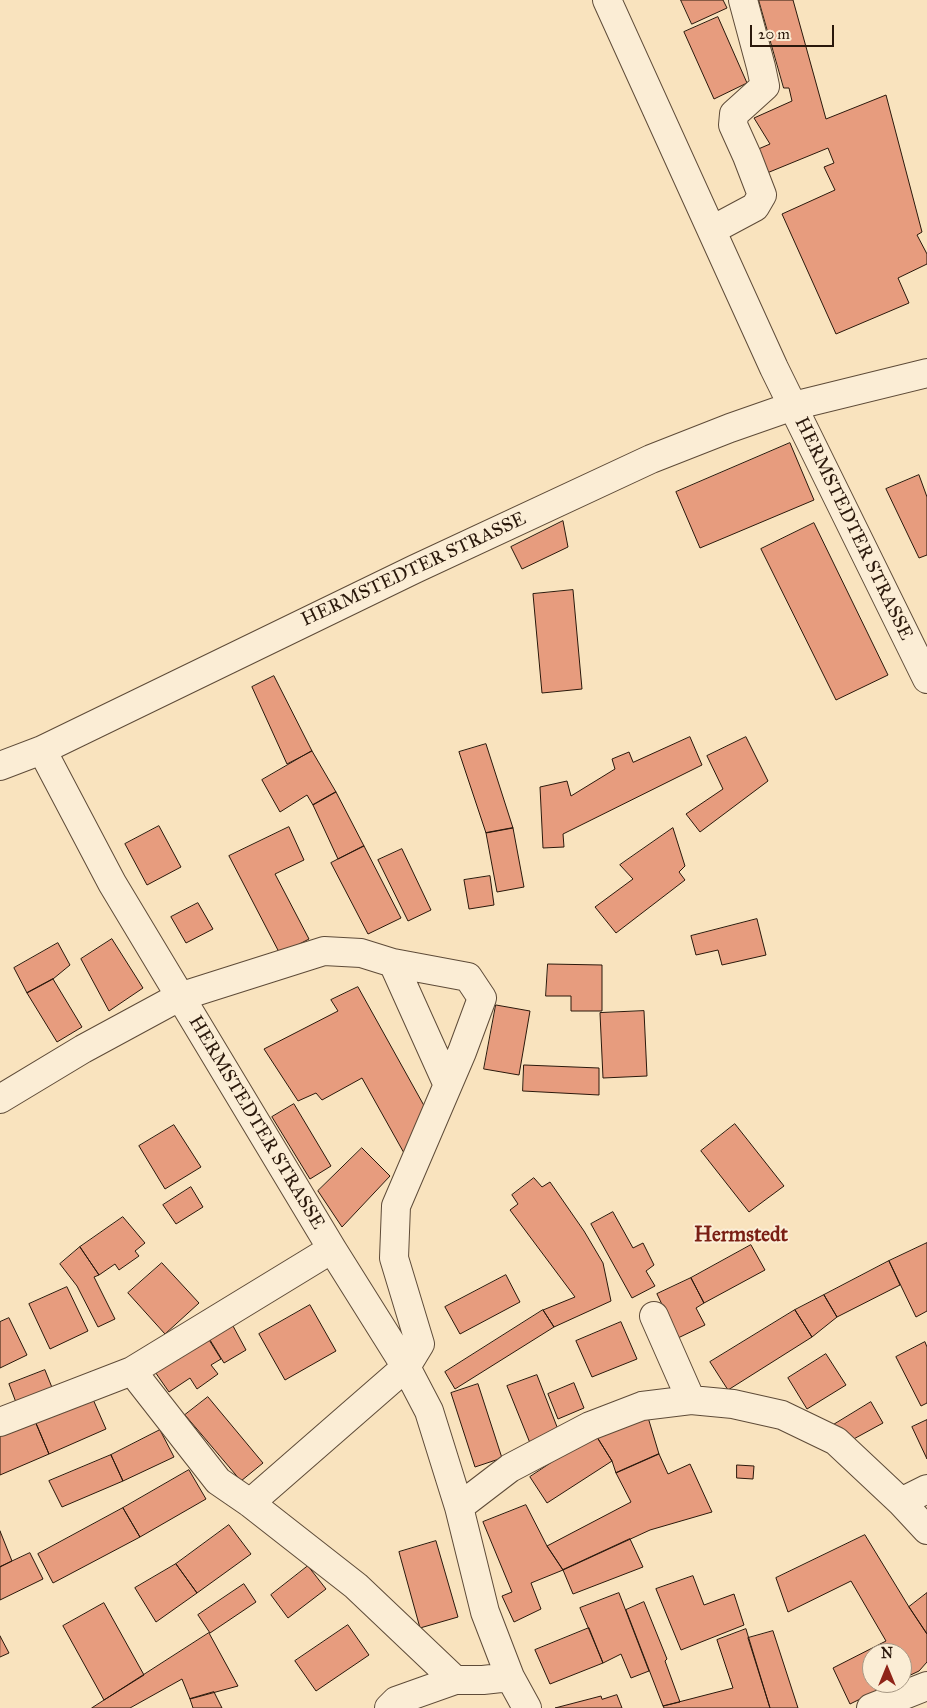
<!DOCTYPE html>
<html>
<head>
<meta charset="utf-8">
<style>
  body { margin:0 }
  #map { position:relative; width:927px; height:1708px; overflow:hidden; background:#f9e3be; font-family:"IM FELL Great Primer",serif }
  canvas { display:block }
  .north { position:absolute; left:862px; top:1643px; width:50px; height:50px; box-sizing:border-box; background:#fbedd5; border:1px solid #a79884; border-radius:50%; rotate:0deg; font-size:14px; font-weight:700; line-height:20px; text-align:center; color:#2a180b }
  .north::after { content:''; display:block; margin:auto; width:18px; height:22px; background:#8f2418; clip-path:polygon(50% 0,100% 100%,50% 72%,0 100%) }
  .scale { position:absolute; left:750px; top:25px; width:84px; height:22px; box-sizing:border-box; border:2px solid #2a180b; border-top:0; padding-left:6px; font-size:15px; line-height:18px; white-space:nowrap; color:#2a180b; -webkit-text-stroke:4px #fbedd5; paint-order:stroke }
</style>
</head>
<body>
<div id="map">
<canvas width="927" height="1708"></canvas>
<div class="north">N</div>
<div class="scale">20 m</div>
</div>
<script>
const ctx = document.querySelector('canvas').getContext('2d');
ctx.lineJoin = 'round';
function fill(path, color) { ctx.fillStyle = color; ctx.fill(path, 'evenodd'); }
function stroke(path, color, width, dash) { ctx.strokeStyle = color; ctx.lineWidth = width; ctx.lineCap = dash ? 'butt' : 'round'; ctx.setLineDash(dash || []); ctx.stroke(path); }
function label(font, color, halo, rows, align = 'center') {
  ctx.font = font + ' "IM FELL Great Primer",serif'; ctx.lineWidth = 4; ctx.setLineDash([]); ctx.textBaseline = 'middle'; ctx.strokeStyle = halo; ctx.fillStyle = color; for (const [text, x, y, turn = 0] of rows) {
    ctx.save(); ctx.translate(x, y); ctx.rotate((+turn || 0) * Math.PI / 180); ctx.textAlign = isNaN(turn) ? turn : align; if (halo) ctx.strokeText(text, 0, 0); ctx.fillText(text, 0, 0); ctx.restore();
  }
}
const building = new Path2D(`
  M681,0h42l4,8 -35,16z
  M759,0h34l33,119 60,-24 36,137 -5,3 10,19v10l-29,14 11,25 -73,31 -54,-120 53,-24 -11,-23 10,-4 -6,-15 -61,25 -11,-23 14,-6 -16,-26 38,-17 -3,-13h-5z
  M718,17l29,66 -33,16 -30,-67z
  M790,443l24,57 -114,48 -24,-56z
  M919,475l8,22v58l-8,3 -33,-69z
  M563,521l5,26 -46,22 -11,-22z
  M814,523l74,152 -52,25 -75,-151z
  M573,590l9,99 -40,4 -9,-99z
  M274,676l38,75 -25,13 -35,-77z
  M690,737l12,28 -139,69 1,13 -21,1 -3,-61 27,-6 4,15 44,-27 -3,-10 17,-7 4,10z
  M746,737l22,44 -68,51 -14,-18 37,-25 -16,-33z
  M486,744l27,84 -27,5 -27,-81z
  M312,751l24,41 -23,13 -6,-10 -27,17 -18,-32z
  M336,792l28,54 -26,13 -25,-54z
  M159,826l22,41 -34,18 -22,-41z
  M289,827l15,33 -29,14 34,65 -29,15 -51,-98z
  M513,828l11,59 -27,5 -11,-59z
  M673,828l12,38 -6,6 6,8 -69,53 -21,-26 38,-28 -13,-14z
  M364,846l37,72 -33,16 -37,-71z
  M402,849l29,61 -23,11 -30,-61z
  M490,876l4,29 -25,4 -5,-29z
  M198,903l15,26 -27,14 -15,-26z
  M757,919l9,36 -44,10 -4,-15 -22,5 -5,-19z
  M112,939l31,49 -34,23 -28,-52z
  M58,943l12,22 -17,14 -26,14 -13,-25z
  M548,964l54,1v46h-31v-15h-25z
  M53,979l29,48 -25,15 -30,-49z
  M358,987l69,124 -23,42 -42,-75 -40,22 -6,-7 -18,8 -34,-52 74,-38 -7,-11z
  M496,1005l34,6 -11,64 -35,-6z
  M644,1011l3,65 -44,2 -3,-65z
  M524,1065l75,3v27l-76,-4z
  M294,1104l37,62 -21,13 -38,-62z
  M735,1124l49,62 -35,26 -48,-61z
  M174,1125l27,42 -36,22 -26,-43z
  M362,1148l28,28 -48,51 -24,-36z
  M534,1178l8,9 8,-5 34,49 19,32 8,38 -57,26 -11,-17 32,-13 -65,-87 8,-6 -6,-9z
  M191,1187l12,20 -27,17 -13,-19z
  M613,1212l20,36 10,-5 11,22 -8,6 9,15 -23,12 -41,-74z
  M123,1217l22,26 -10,8 4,5 -20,14 -4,-6 -16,11 -19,-28z
  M927,1243v68l-11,6 -27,-56z
  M751,1245l14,25 -61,33 -13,-25z
  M80,1247l19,28 -5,2 21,42 -17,8 -21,-41 -17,-22z
  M889,1261l11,24 -63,32 -13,-22z
  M162,1263l37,40 -34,31 -37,-41z
  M506,1275l14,27 -60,32 -15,-27z
  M691,1278l13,25 -8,5 9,17 -27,13 -21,-44z
  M67,1287l21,44 -38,18 -21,-45z
  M824,1295l13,22 -25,20 -17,-27z
  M310,1305l26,46 -51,29 -26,-46z
  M543,1310l11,17 -99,62 -10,-17z
  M795,1310l17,27 -84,53 -18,-28z
  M9,1318l18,37 -27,13v-46z
  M621,1322l16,37 -45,18 -16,-36z
  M233,1326l13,24 -22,13 -14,-23z
  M206,1335l15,24 -10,6 7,9 -21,15 -7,-11 -21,14 -16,-23z
  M925,1342l2,5v56l-6,3 -25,-49z
  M826,1354l20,31 -39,24 -19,-31z
  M45,1370l8,20 -36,15 -8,-21z
  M537,1375l22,57 -29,11 -23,-57z
  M574,1383l10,25 -26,11 -10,-25z
  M478,1384l24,74 -27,9 -24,-74z
  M92,1397l14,32 -57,25 -14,-33z
  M208,1397l55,66 -22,18 -56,-66z
  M871,1402l12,21 -33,18 -20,-14z
  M647,1414l12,40 -43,19 -4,-12 -17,-27z
  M927,1420v39l-15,-32z
  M35,1421l14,33 -49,21v-39z
  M160,1430l14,27 -51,24 -12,-26z
  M595,1434l17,27 -65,42 -17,-26z
  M659,1454l9,20 22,-10 22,48 -62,18 -87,40 -16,-24 84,-44 -15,-29z
  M111,1455l12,26 -61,26 -13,-26z
  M737,1465l17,1 -1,13 -16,-1z
  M189,1470l17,29 -66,38 -17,-29z
  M526,1505l21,41 16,24 -32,13 10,26 -27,13 -12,-26 10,-4 -29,-70z
  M123,1508l17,29 -87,46 -15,-29z
  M229,1525l22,29 -54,39 -21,-29z
  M0,1531l12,30 -12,6z
  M865,1535l44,72 18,27v28l-8,9 -17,8v-26h-30v30h21l-43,21 -17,-36 53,-27 -35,-60 -63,31 -12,-34z
  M630,1539l13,28 -70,27 -10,-24z
  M436,1541l22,76 -38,11 -21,-76z
  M30,1553l13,26 -43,21v-33z
  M176,1564l21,29 -41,29 -21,-34z
  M308,1566l18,23 -38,29 -17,-23z
  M693,1576l11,29 30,-11 10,31 -63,25 -25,-61z
  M244,1584l12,18 -46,31 -12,-18z
  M619,1593l30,78 -18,7 -10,-24 -18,9 -23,-55z
  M927,1593v41l-18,-27z
  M644,1602l23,57 -2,2 15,41 -17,4 -37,-96z
  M104,1603l40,72 -40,25 -41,-74z
  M348,1625l21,30 -53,36 -21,-30z
  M589,1628l14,35 -53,21 -15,-34z
  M746,1629l24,79h-106l-1,-2 70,-18 -16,-48z
  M773,1631l25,77h-28l-22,-70z
  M209,1633l29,53 -48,13 -8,-20 -52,29h-38z
  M0,1636l9,17 -9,4z
  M214,1692l8,16h-29l-3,-9z
  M617,1695l5,13h-67l46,-12 1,3z`);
const minor = new Path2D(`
  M607,0l167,368 153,311
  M712,230l43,-23 7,-12 -15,-39 -14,-31 1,-11 31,-28 -4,-19 -18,-67
  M42,750l70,133 220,366 74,118 23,44 30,96 26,105 25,65 17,31
  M0,766l42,-16 373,-181 236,-110 79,-31 63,-22 134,-33
  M393,963l54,120
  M0,1099l83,-50 96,-52 145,-46 37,2 32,10 75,14 14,21 -20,54 -66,154 -2,52 26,86 -14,23 -156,136
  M654,1316l37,84
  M132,1371l86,110 32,22 106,83 99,94h28l27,-3
  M0,1422l132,-51 200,-122
  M901,1502l26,-13
  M459,1507l51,-39 80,-42 52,-20 49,-6 42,4 49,11 54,26 65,61 26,28
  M389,1708l7,-7 59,-21
  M871,1708l56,-22`);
const streetNames = [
  ["HERMSTEDTER STRASSE",853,529,64],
  ["HERMSTEDTER STRASSE",414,570,-25],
  ["HERMSTEDTER STRASSE",256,1123,59]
];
const quarterNames = [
  ["Hermstedt",741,1236]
];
fill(building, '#e79c7e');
stroke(building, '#2a180b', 1);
stroke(minor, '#5e4b38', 30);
stroke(minor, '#fbedd5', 28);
label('19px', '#2a180b', '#fbedd5', streetNames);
label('bold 21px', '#7a1f14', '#fbedd5', quarterNames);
</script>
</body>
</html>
